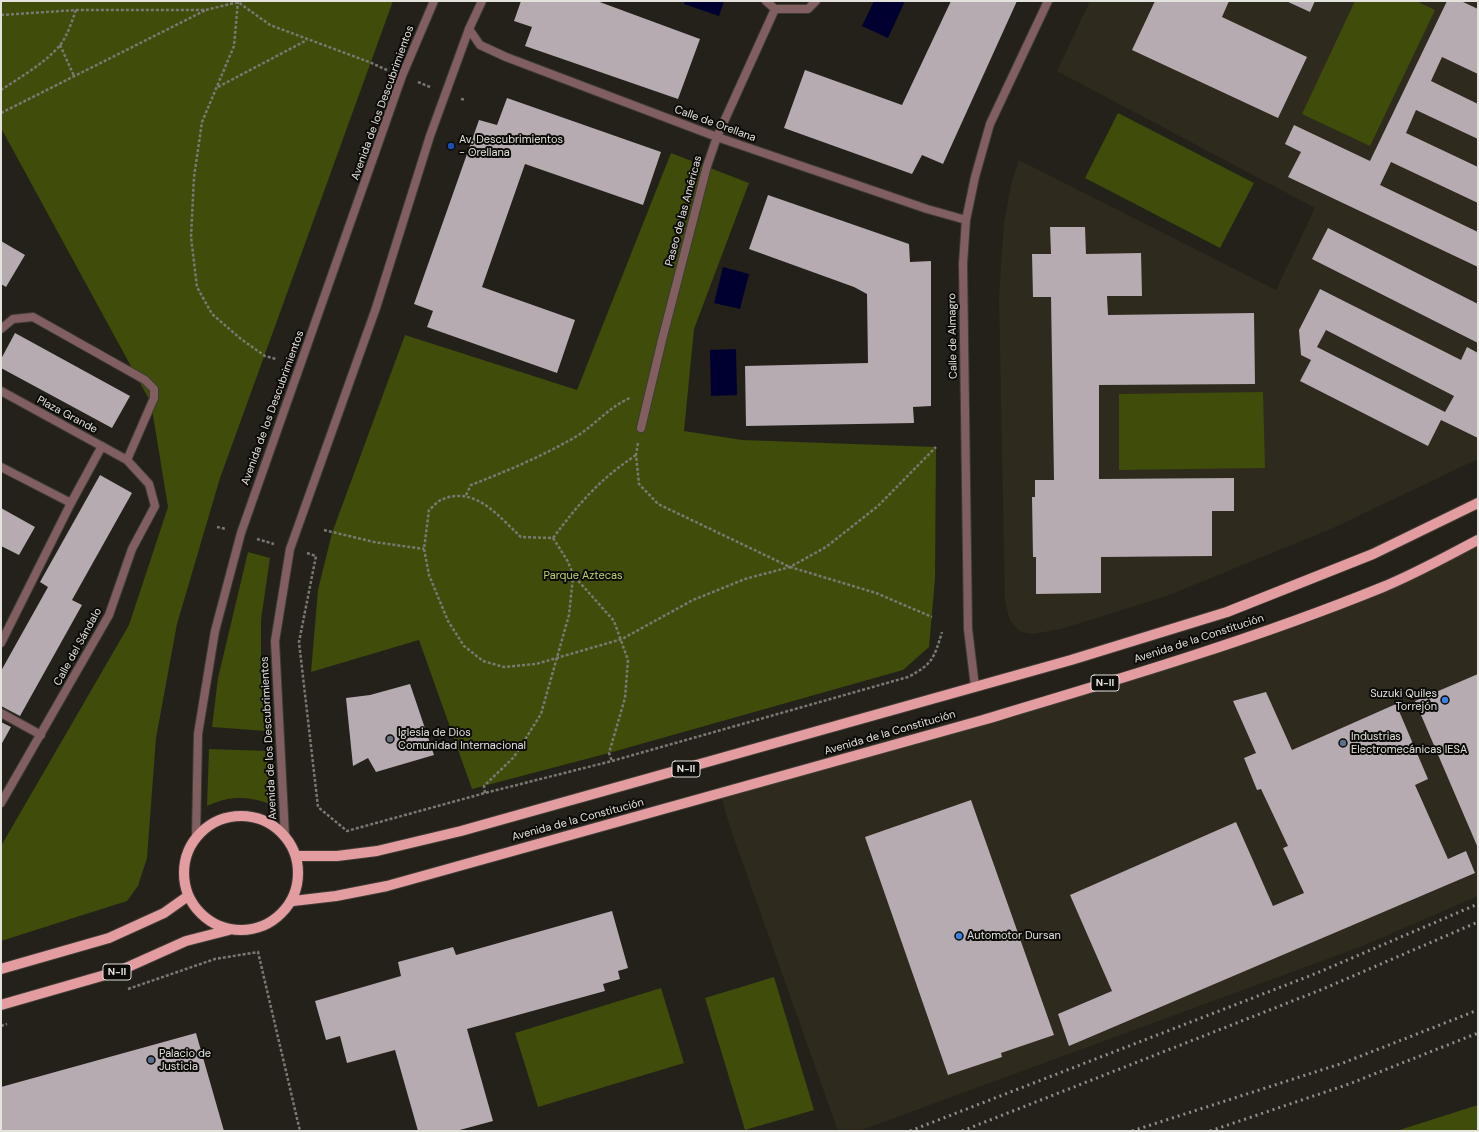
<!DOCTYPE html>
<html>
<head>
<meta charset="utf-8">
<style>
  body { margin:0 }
  #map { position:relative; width:1479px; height:1132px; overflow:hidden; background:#23211a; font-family:"DM Sans",sans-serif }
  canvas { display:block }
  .frame { position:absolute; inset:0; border:2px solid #e3e2dd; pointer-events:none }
</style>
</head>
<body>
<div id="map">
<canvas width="1479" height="1132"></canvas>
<div class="frame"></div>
</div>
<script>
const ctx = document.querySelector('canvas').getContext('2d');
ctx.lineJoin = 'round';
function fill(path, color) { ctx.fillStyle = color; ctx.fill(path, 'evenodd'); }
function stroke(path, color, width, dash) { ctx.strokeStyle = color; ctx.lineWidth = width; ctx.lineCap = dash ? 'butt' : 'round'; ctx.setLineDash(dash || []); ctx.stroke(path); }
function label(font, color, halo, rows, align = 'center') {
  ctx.font = font + ' "DM Sans",sans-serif'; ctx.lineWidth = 4; ctx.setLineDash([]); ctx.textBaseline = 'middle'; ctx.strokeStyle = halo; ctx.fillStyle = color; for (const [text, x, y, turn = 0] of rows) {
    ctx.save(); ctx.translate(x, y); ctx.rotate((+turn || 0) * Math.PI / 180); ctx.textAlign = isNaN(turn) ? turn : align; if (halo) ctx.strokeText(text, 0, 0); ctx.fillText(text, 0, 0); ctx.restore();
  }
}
const built = new Path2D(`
  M1090,1h388v458l-145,69 -166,68 -106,33 -28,5 -12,-2 -11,-11 -5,-20 -6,-304 5,-73 7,-39 8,-25 257,130 39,-82 -258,-137z
  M1478,540v356l-118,51 -501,184h-21l-108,-304 -10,-34 360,-102 304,-104z`);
const green = new Path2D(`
  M1,1h392l-173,477 -43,146 -21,114 -9,120 -9,28 -11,15 -126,40v-95l128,-221 39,-118 -17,-104 -150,-275z
  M1355,1h61l19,9 -65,136 -68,-32z
  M1118,113l136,70 -34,65 -135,-70z
  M671,153l78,30 -55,146 -10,102 58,9 194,7 -1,132 -6,68 -26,23 -294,83 -137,36 -53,-149 -108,32 7,-82 14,-57 73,-198 172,55z
  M1263,392l2,76 -146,2v-76z
  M248,552l22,6 -9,62v60l5,51 -54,-4 6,-49z
  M209,749l60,2 4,54c-25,-9 -42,-10 -66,1z
  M774,977l40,133 -69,20 -40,-132z
  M661,988l23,75 -146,44 -23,-74z
  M1478,1105v26h-82z`);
const water = new Path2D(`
  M685,1h39l-5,15 -35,-12z
  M874,1h31l-17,37 -26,-12z
  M723,267l26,7 -9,35 -26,-6z
  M736,349l1,46 -26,1 -1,-46z`);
const building = new Path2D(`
  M521,1h76l103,38 -22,60 -153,-53 7,-19 -18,-6z
  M951,1h66l-74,163 -21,-9 -10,19 -128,-46 21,-58 97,35z
  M1155,1h74l-7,16 85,40 -29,61 -146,-68z
  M1286,1h29l-5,11z
  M1447,1h14l17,8v65l-36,-17 -11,24 47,23v35l-62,-29 -10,23 72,34v36l-87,-41 -11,23 98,47v35l-190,-90 13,-25 -16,-8 9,-19 76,36z
  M507,98l154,54 -18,53 -118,-41 -43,123 93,33 -18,53 -130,-46 6,-16 -19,-7 65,-184 18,5z
  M768,195l141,49 1,18 21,-1v145l-18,1 1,16 -168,3 -1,-60 123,-3 -1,-69 -13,-7 -105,-38z
  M1050,227h35l1,27 55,-1 1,43h-35l1,19 146,-2 1,71 -156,1v94l135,-1v33h-22v45l-111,1v36l-65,1v-37h-3l-1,-60h3v-17h19l-3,-183h-18l-1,-43h19z
  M1328,228l150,76v39l-166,-84z
  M1,241l24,14 -19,32 -5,-3z
  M1320,289l141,71 6,-13 11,6v85l-37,-18 -13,26 -128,-65 11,-21 -10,-5 -2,-25zM1326,330l128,66 -9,16 -128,-65z
  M15,333l115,63 -18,32 -111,-60v-9z
  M100,475l32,18 -60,107 10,5 -62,111 -19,-10v-35l47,-84 -8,-5z
  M1,508l34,19 -16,28 -18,-9z
  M1478,674v174l-63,-147z
  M410,684l24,71 -58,17 -8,-14 -15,8 -7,-68 24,-3z
  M1266,692l26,58 104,-46 32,75 -13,6 33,74 18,-8 9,22 -406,173 -11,-32 54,-23 -42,-96 166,-73 37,84 31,-13 -21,-45 5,-2 -27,-57 -4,1 -13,-32 12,-5 -23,-52z
  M1,722l10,5 -10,18z
  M971,800l83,235 -53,18 1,4 -54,18 -83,-238z
  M612,911l16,57 -10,3 2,8 -17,5 2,7 -138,38 26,92 -37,10h-38l-23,-81 -48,13 -7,-27 -14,4 -11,-39 86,-25 -3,-14 55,-15 3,8z
  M196,1033l28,98h-223v-44z`);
const path = new Path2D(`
  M238,1l-4,45 -32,76 -8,55 -3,60 6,50 15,27 29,25 24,17 11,3
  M1,15l76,-5h129l32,-8 32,23 99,37 18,8
  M60,45l14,31
  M418,82l12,5
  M218,87l89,-47
  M1,90c18,-12 46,-28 60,-46 7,-10 11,-23 15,-34
  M461,99l5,1
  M1,113l205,-103
  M638,443l-2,12 3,29 19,20 132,63 86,26 56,24
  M636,455c-37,25 -56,47 -83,83l-32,-1c-22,-20 -45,-51 -78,-38 -5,1 -10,8 -14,11l-5,39 5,26 19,46 16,25 19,15 21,6 32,-3 86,-25 71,-39 52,-21 45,-12 36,-20 52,-41 58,-59
  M466,495l5,-10c36,-14 72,-29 106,-49 19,-12 32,-29 53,-38
  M217,527l9,2
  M324,530l50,12 50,7
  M553,538l14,22 7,16 40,45 14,39 -3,38 -16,55 3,8
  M257,539l17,5
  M307,553l9,3 -17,86 19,165 29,24 138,-38 127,-32 296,-84c25,-13 26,-19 34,-45
  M485,793l-1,-7 30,-29 27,-43 28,-99 4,-38
  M128,989l87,-30 43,-7 42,179
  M1,1026l6,-2`);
const pedestrian = new Path2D(`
  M766,1l9,8h33l8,-8
  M641,428l21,-88 45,-174 10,-29 58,-128`);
const minor = new Path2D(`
  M469,29l11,16 26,12 211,80 210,72 39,11
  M1,329l12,-10 20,-2 112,63 9,9v9l-27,62
  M1,391l126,69 22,24 6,22 -23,43 -23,66 -108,188
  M1,467l70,36
  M1,643l70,-140 31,-57
  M975,687l-7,-58 -5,-365 3,-44 9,-43 15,-53 58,-123
  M1,713l40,22`);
const tertiary = new Path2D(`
  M285,836l-10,-195 15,-92 86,-241 54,-172 39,-107 13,-28
  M196,837l2,-103 17,-103 26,-98 161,-457 32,-75`);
const primary = new Path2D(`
  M184 873a57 57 0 1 1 114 0a57 57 0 1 1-114 0Z
  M297,856h40l40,-5 84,-20 610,-171 156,-48 146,-58 105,-51
  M293,901l43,-5 51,-10 596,-166c134,-40 270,-80 400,-133 32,-13 64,-31 95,-47
  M1,969l108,-31 55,-25 24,-17
  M1,1005l118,-34 67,-30 43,-11`);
const rail = new Path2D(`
  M910,1131l407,-158 161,-69
  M962,1131l361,-142 155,-67
  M1132,1131l211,-68 135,-53
  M1210,1131l139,-47 129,-51`);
const markers = [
  [451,146,4,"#1a4fb4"],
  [1445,700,4,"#3f7fe0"],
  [390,739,4,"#6b7280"],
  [1343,743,4,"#5c6f8a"],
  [959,936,4,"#3f7fe0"],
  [151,1060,4,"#5c6f8a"]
];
const shields = [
  [1105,683,28],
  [686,769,28],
  [117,972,28]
];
const shieldNames = [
  ["N-II",1105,683],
  ["N-II",686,769],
  ["N-II",117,972]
];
const streetNames = [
  ["Avenida de los Descubrimientos",383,103,-70],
  ["Calle de Orellana",715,124,20],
  ["Paseo de las Américas",684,211,-75],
  ["Calle de Almagro",953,336,-91],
  ["Avenida de los Descubrimientos",273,408,-70],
  ["Plaza Grande",67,415,28],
  ["Avenida de la Constitución",1199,639,-18],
  ["Calle del Sándalo",78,647,-61],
  ["Avenida de la Constitución",890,733,-16],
  ["Avenida de los Descubrimientos",269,738,-93],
  ["Avenida de la Constitución",578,820,-15]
];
const poiNames = [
  ["Av. Descubrimientos",459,140],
  ["- Orellana",459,153],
  ["Suzuki Quiles",1437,694,"right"],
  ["Torrejón",1437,707,"right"],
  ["Iglesia de Dios",398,733],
  ["Comunidad Internacional",398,746],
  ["Industrias",1351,737],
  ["Electromecánicas IESA",1351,750],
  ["Automotor Dursan",967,936],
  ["Palacio de",159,1054],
  ["Justicia",159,1067]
];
const parkNames = [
  ["Parque Aztecas",583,576]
];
fill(built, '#2e2a1d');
fill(green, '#3f4c0a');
fill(water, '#000030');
fill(building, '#b5abb0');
stroke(pedestrian, '#3e3c35', 10);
stroke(minor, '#3e3c35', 10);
stroke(tertiary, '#3e3c35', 10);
stroke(primary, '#3e3c35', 12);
stroke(path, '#7a7872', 2.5, [3, 2]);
stroke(pedestrian, '#815f60', 8);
stroke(minor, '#815f60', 8);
stroke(tertiary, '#815f60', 8);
stroke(primary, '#e39ca0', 10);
stroke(rail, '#908f89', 3, [2, 4]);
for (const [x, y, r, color] of markers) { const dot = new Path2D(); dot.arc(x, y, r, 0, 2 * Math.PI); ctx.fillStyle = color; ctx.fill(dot); stroke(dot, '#0c0b08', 1.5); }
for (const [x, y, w] of shields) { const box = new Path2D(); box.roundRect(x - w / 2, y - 8, w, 16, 3); ctx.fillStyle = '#0c0b08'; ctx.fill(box); stroke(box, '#e3e2dd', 1); }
label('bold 10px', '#e3e2dd', null, shieldNames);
label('11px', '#e3e2dd', '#0c0b08', streetNames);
label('11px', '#e3e2dd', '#0c0b08', poiNames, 'left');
label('11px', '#b9d36e', '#0c0b08', parkNames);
</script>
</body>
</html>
